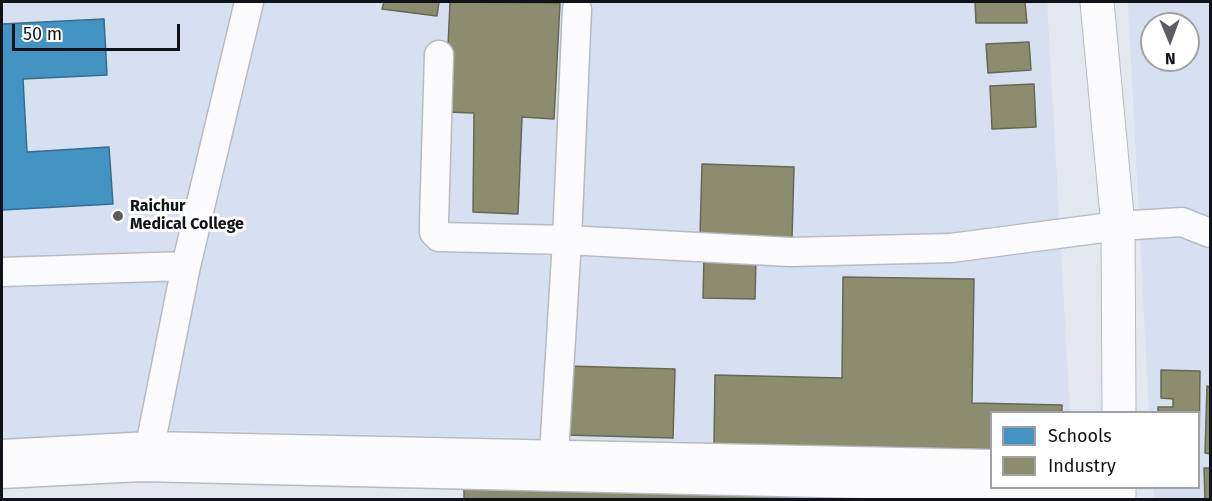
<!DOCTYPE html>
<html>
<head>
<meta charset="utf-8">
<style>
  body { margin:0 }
  #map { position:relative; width:1212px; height:501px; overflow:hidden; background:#e2e7f0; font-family:"Fira Sans",sans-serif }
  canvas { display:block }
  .frame { position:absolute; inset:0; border:3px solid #101319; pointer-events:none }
  .legend { position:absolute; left:990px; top:411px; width:210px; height:78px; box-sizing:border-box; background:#fff; border:2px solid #9fa1a3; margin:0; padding:8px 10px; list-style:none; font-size:18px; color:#101319 }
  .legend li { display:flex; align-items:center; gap:12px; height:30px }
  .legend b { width:30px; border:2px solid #9fa1a3 }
  .north { position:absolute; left:1140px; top:12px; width:60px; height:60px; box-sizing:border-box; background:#fff; border:2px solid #9fa1a3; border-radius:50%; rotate:179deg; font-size:16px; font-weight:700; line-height:24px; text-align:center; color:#101319 }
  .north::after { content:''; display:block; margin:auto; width:21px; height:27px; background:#5a5d64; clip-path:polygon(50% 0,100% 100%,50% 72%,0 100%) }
  .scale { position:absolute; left:12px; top:24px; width:168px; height:27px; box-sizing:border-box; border:3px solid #101319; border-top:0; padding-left:8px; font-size:18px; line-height:21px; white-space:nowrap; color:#101319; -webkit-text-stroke:4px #fff; paint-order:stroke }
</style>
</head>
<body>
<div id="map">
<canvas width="1212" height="501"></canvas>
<div class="frame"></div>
<ul class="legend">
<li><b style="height:16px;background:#4393c3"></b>Schools</li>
<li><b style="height:16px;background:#8c8c6e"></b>Industry</li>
</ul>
<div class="north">N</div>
<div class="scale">50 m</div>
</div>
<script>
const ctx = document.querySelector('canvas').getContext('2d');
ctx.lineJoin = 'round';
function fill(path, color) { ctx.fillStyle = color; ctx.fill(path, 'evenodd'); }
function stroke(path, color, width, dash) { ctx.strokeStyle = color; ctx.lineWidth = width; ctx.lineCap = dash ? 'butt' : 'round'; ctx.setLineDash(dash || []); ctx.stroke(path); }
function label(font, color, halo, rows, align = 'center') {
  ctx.font = font + ' "Fira Sans",sans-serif'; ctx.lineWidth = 6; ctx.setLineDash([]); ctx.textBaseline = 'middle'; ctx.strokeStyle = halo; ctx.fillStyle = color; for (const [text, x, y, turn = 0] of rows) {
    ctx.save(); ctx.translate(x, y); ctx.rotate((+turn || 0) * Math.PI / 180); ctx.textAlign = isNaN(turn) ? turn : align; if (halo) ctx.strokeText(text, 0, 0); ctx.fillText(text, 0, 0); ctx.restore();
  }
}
const built = new Path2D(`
  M2,2h1045l23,410h-78l-1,37 -808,-19 -181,11z
  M1128,2h82v497h-56l-1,-11h45v-76h-49zM1152,24h36v36h-36z`);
const schools = new Path2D(`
  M104,19l3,56 -84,4 4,73 82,-5 4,57 -111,6v-186z`);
const industry = new Path2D(`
  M384,2h55l-2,14 -55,-7z
  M450,2l110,1 -6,116 -32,-2 -4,97 -45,-2 1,-99 -29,-1z
  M975,2h50l2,21h-51z
  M1029,42l2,28 -43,3 -2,-29z
  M1034,84l2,43 -44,2 -2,-43z
  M702,164l92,3 -2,72 -92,-3z
  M704,256l52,1 -1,42 -52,-1z
  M843,277l131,2 -2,124 90,2v7h-70v37l-278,-5 1,-69 127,3z
  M566,366l109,3 -2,69 -108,-3z
  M1161,370l39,1 -1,82 -1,-41h-40v-5h15v-8l-12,-1z
  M1207,386l3,1v67l-5,-1z
  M1204,468h6v32h-5z
  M464,482l479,18h-479z`);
const minor = new Path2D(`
  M439,55l-5,166v11l5,5 128,3 223,12 161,-4 167,-22 64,-4 28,11
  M2,272l184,-6
  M150,446l36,-180 63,-264
  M2,454l148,-8 842,18
  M554,454l13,-214 10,-231
  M2,474l139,-7 851,20
  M999,488l119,3`);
const highway = new Path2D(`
  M1097,2l21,224 1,186
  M1119,488v12`);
const markers = [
  [118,216,6,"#5a5d64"]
];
const poiNames = [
  ["Raichur",130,207],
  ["Medical College",130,225]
];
fill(built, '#d6e0f1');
fill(schools, '#4393c3');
stroke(schools, '#346d90', 1.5);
fill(industry, '#8c8c6e');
stroke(industry, '#676854', 1.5);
stroke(minor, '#b7bac1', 31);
stroke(highway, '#b7bac1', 35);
stroke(minor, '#fbfbfd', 28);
stroke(highway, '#fbfbfd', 33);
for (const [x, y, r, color] of markers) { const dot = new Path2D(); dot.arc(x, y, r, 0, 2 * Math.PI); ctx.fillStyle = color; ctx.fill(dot); stroke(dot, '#fff', 2); }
label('bold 16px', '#101319', '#fff', poiNames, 'left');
</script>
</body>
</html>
